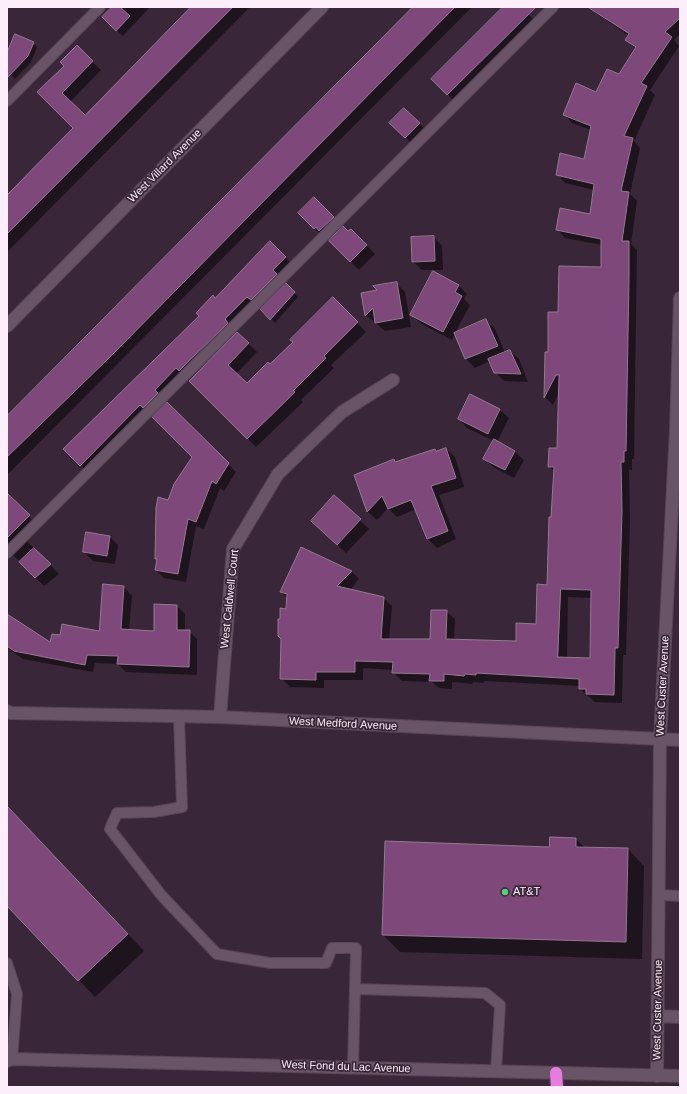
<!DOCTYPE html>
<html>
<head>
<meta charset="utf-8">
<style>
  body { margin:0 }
  #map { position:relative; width:687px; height:1094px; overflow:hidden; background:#392638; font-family:Arial,sans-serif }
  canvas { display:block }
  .frame { position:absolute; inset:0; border:8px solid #fceefa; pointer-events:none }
</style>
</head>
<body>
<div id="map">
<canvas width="687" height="1094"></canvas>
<div class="frame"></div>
</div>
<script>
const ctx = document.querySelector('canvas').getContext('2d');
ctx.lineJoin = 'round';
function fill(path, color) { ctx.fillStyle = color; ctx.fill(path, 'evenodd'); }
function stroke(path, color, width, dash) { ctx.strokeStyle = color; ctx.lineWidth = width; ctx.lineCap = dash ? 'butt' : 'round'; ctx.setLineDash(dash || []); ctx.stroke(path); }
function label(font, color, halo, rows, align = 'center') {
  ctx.font = font + ' Arial,sans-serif'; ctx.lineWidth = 3.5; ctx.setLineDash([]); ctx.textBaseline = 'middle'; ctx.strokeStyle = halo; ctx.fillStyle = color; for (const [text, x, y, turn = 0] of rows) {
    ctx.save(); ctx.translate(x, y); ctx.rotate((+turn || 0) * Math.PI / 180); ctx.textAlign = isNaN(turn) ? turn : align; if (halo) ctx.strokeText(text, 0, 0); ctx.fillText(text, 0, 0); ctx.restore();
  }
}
const shadow = new Path2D(`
  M115,7h35l-27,29 -19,-18z
  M193,7h57l-243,245v-56l67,-68 -35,-36 27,-26 11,-19 24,23 -31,32 15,15z
  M414,7h58l-465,468v-58z
  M504,7h17l16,16 -81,80 -24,-24z
  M587,7h93v27l-6,6 5,6 -29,44 5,5 -21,46 6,7 -10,46 7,7 -6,43 6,6 -3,209h-2v11h-3l1,50 -4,135h-3l-1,48 -27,-1 -15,-13v-3l-96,-5v2l-11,-1 -1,2 -20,-2v7l-13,-1 -7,-6 -30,-1 -9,-9 1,-2 -31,-2v12h-39v8l-34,-1 -9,-9 7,-79 -7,-7 70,-21 8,8 -9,11 33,8 9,8 -3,34h42l15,-29 9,8 -1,21 63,2 20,-17 11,-39 7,-114 -6,-5 9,-18 1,-57 -6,13 -8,-8 1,-44h3l10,-40 43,-45v-23l-37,-7 -8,-9 34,-14 3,-25 -29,-7 -8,-9 27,-14 7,-30 -19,-7 -8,-9 33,-21 22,-18 17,-26 -9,-9 2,-4zM568,597l24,1 -1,61 -24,-1z
  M12,43h21l4,4 -6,15 -16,17 -8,-8v-22z
  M404,109l24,23 -14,14 -23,-23z
  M314,199l34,33 3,-2 24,24 -16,16 -34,-35 -2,2 -23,-24z
  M434,237l8,9 1,24h-21l-9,-8z
  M270,242l23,23 -205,208 -24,-24 136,-133z
  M396,283l9,9 6,35 -26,4 -19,-16 -4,-21 17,-3z
  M286,285l12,12 -23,26 -14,-14z
  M458,285l9,9 -3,5 6,6 -15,28 31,-12 9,8 10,24 5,-2 9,8 9,23 -24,-1 -9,-9 -5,-11 -15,7 -9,-9 -11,-26 -3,7 -32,-17 -9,-9z
  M333,298l33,34 -35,33 3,3 -33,32 2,2 -47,45 -66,-66 47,-48 20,19 -21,22 11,11 23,-19 24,-24z
  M470,395l30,15 9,8 -12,24 18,10 9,8 -10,18 -21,-11 -8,-8 9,-18 -27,-13 -8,-9z
  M167,404l69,68 -12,19 -4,-3 -16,41 -8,-3 -10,56 -22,-4 -8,-8 2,-10 -2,-2 12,-57 25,-44z
  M446,449l9,8 9,30 -25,8 17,44 -19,9 -9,-9 -12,-30 -19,8 -9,-9 -11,12 -9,-8 -13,-36 80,-26 2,2z
  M335,497l34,32 -23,24 -25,-24z
  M13,501l24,24 -13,13 35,36 -15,12 -33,-33 -4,4v-49z
  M110,537l8,8 -3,19 -22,-3 -9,-9z
  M104,586l20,1 8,9 -3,34 26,2 22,-26 8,8v17h4l8,8v36l-71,-3 -8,-8 -23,-1 -2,9 -70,-13 -16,-11v-33l44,28 10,-7 39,-4z
  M7,807l137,144 -49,46 -88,-93z
  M576,839l9,9 43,1 16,17 -2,93 -242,-7 -17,-17 167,-87z`);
const building = new Path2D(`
  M112,7h8l10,9 -14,15 -14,-14z
  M191,7h42l-226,227v-39l66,-67 -36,-36 27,-26 -4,-4 17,-17 16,16 -31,32 23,22z
  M413,7h42l-344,349 -104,101v-41z
  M503,7h33l-89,88 -16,-16z
  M588,7h92v11l-15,14 7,5 -31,46 6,3 -23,50 9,2 -12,53 8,1 -7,49h7v36l-3,174h-2v11h-3l1,49 -4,137h-3l-1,47 -28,-1v-5h-7v-10l-103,-6v2l-11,-1 -1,2 -20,-2v7h-15l1,-7 -38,-1 1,-11 -38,-1v11h-39v8l-36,-1 1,-40 -3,-3v-17h2v-11l6,1 1,-15 -7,-2 21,-45 51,24 -15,15 47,11 -3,42h49l1,-29h16l-1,29 70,2v-18l20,1 1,-40 10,1 2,-68h2l3,-50h-6l1,-19h8l2,-73h-3l-12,23 1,-46h3v-40h10l1,-46 42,1v-28l-45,-9 4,-22 30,6 4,-30 -38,-9 4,-22 24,6 7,-33 -28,-11 13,-32 20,9 11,-23 12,5 17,-27 -11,-7 4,-6zM561,589l30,1 -1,68 -32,-1z
  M15,34l19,8 -6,14 -21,22v-25z
  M404,108l16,15 -15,15 -16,-15z
  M314,197l20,20 -15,14 -3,-4 -2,2 -16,-16z
  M343,226l5,5 3,-2 16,16 -17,17 -21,-21z
  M434,236l1,25 -23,1 -1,-25z
  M270,241l16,16 -13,13 4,4 -26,26 -4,-3 -22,22 3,4 -49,48 -3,-3 -21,22 3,3 -15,15 -3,-3 -60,61 -17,-17 136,-133 -3,-3 17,-18 2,3z
  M433,271l26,14 -4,7 7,4 -19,36 -33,-17z
  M397,282l6,36 -28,5 -2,-15 -8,8 -4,-23 16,-3 -4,-4z
  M286,283l9,9 -25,28 -10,-11z
  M333,297l25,25 -34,34 2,2 -33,33 2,1 -48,47 -58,-58 48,-49 12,11 -21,22 19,18 21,-21 2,2 23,-22 -3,-2z
  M486,319l12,27 -33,13 -11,-26z
  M510,350l11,24 -27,-1 -6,-14z
  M470,394l30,15 -12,25 -30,-15z
  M167,402l62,61 -13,21 -4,-3 -16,41 -8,-3 -10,55 -23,-4 2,-11h-2l1,-51 2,-11 10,3 6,-16 18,-27 -40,-40z
  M494,439l21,12 -10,19 -22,-11z
  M446,448l10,30 -25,8 17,45 -21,8 -16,-39 -23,9 -6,-13 -15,16 -13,-37 40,-16 1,3 40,-13 1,2z
  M7,493l23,22 -23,23z
  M334,495l27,24 -24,26 -26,-24z
  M86,532l24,4 -3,20 -24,-4z
  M34,548l17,16 -16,14 -16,-16z
  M103,584l21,2 -3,43 33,2v-27l23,1v25h13l-1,37 -72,-3 1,-8 -31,-1 -2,10 -71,-14 -7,-5v-32l43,28 2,-8 8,1 2,-11 37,7z
  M7,806l121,128 -50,47 -71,-75z
  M550,837l26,1v9l52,1 -2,94 -244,-7 3,-94 164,6z`);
const service = new Path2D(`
  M7,101l93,-94
  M7,553l546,-546
  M179,717l3,90 -28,5 -37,1 -7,16 52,67 55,58 53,9h56l6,-15h24l-3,119
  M659,895l21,1
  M7,963l10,31 -5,65
  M355,989l130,4 15,12 -4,66`);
const minor = new Path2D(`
  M7,711l4,2 209,4 460,23
  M220,717l13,-168 45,-75 64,-62 51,-32
  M658,1016l22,1
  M657,1076l3,-336 16,-311 4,-131`);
const tertiary = new Path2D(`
  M7,326l315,-319
  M7,1061l5,-2 668,17`);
const motorway = new Path2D(`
  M556,1073l1,14`);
const markers = [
  [505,892,4,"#4ed676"]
];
const streetNames = [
  ["West Villard Avenue",165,166,-45],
  ["West Caldwell Court",230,599,-84],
  ["West Custer Avenue",663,686,-87],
  ["West Medford Avenue",343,724,3],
  ["West Custer Avenue",658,1010,-89],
  ["West Fond du Lac Avenue",346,1067,2]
];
const poiNames = [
  ["AT&T",513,892]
];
fill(shadow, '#0007');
fill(building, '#7e497a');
stroke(building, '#927a8f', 1);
stroke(service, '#554454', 12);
stroke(minor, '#554454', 14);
stroke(tertiary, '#554454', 14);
stroke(motorway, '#554454', 14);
stroke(service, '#695367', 10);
stroke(minor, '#695367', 12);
stroke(tertiary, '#695367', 12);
stroke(motorway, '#e77ce0', 12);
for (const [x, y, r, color] of markers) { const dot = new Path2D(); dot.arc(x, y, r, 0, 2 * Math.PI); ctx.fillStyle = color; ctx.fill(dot); stroke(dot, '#392638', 1.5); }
label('11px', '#fceefa', '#392638', streetNames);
label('11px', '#fceefa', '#392638', poiNames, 'left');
</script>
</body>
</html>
